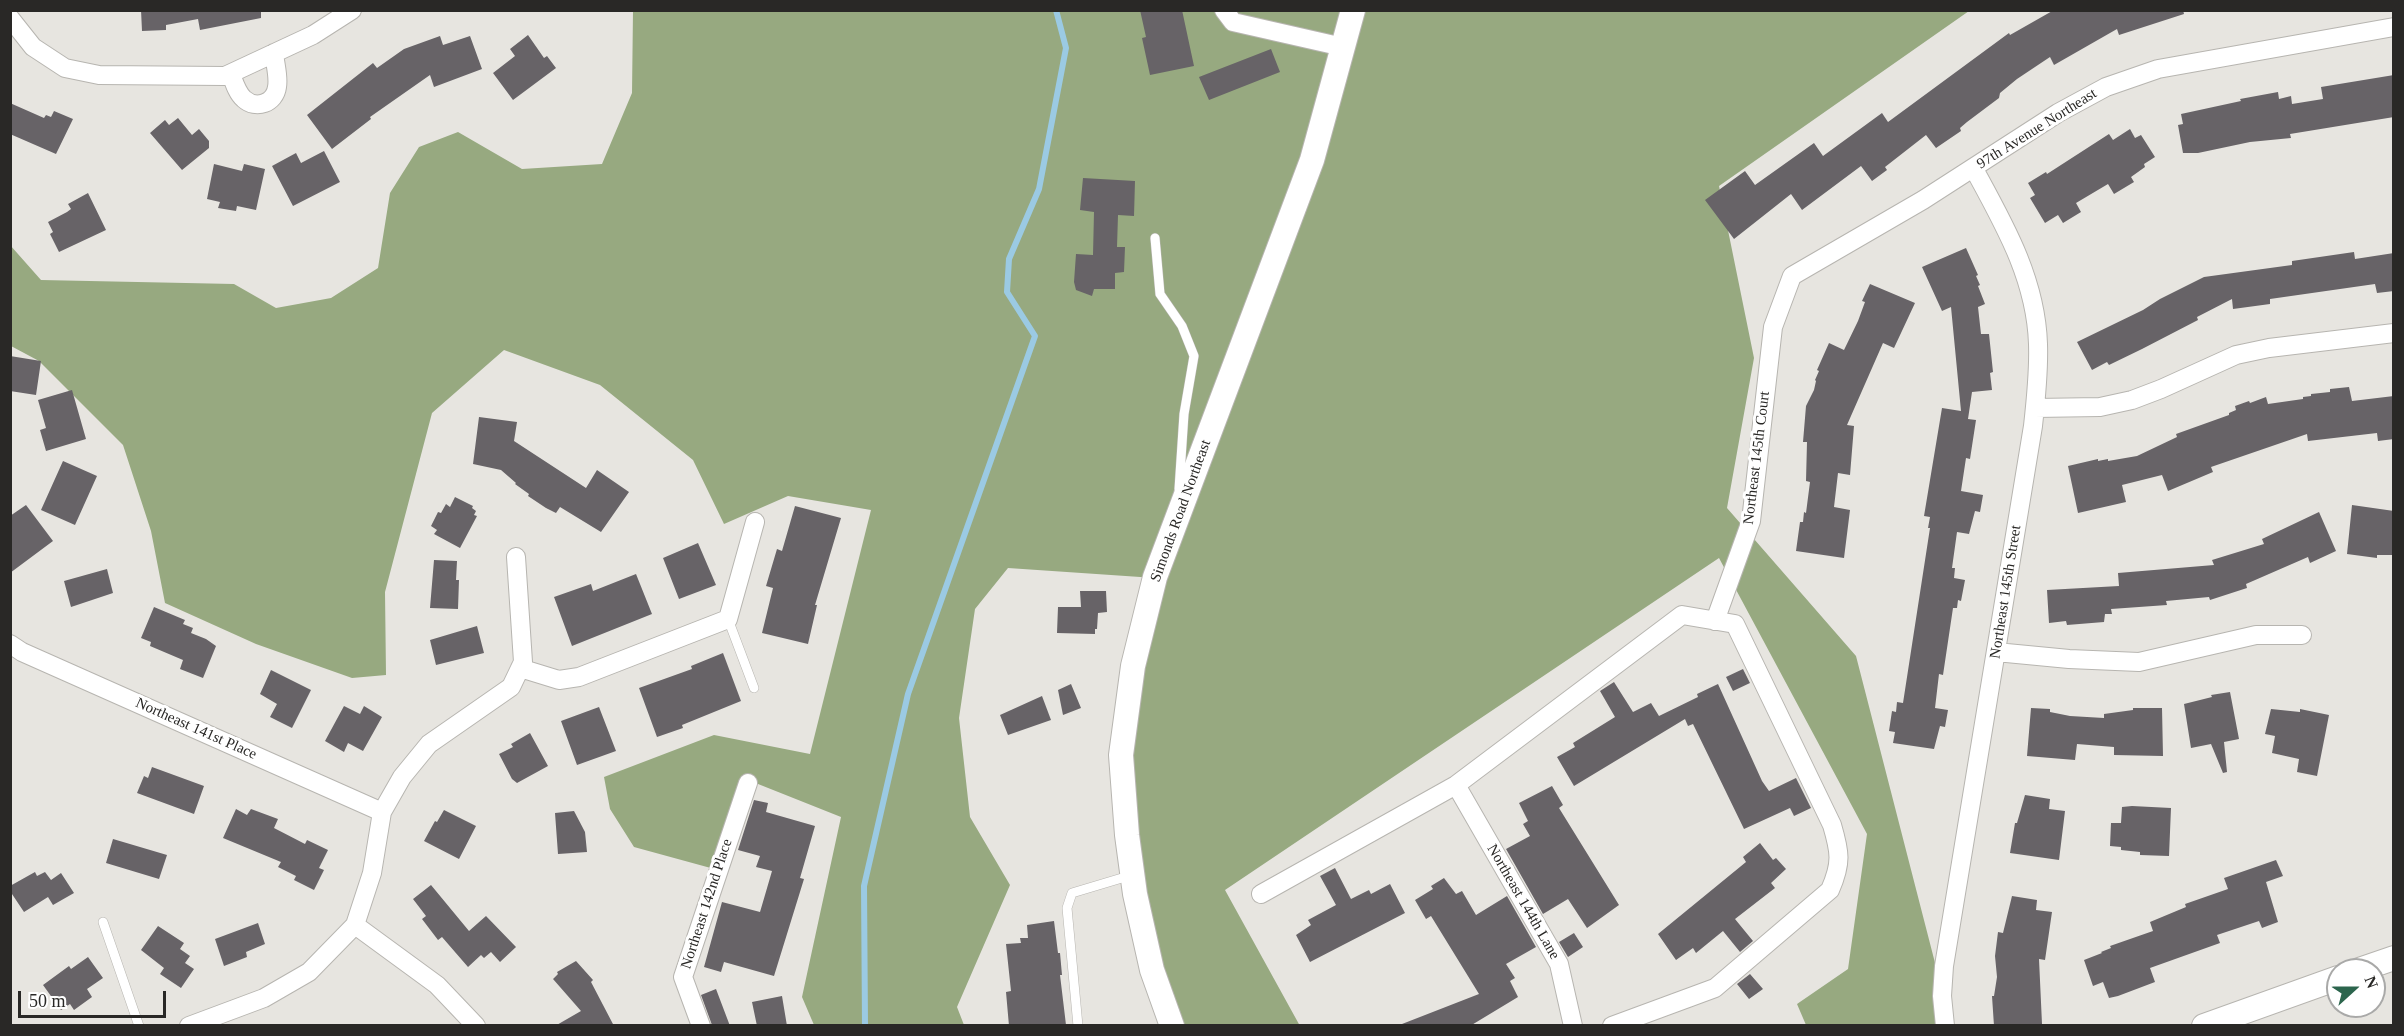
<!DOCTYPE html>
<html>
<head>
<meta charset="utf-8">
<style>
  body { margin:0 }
  #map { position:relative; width:2404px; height:1036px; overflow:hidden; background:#e7e5e0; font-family:"Times New Roman",serif }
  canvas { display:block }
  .frame { position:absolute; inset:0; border:12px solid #292826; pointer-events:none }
  .north { position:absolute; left:2326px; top:958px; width:60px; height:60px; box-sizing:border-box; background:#fff; border:2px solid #a9a9a8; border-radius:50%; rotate:69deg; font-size:16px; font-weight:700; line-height:24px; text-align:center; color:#292826 }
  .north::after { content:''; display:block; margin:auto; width:21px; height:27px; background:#2c654d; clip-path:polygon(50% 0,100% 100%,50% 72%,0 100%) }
  .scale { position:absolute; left:18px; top:991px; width:148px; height:27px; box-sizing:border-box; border:3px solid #292826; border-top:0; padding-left:8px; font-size:18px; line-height:21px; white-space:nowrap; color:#292826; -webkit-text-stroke:4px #fff; paint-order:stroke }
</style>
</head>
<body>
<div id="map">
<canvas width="2404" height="1036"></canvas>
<div class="frame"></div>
<div class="north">N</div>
<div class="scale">50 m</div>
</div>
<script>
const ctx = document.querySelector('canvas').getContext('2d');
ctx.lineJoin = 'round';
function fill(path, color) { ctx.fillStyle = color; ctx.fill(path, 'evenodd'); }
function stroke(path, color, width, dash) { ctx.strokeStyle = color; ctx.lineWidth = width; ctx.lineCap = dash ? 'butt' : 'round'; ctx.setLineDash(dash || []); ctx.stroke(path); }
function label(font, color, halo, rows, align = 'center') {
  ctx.font = font + ' "Times New Roman",serif'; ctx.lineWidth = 6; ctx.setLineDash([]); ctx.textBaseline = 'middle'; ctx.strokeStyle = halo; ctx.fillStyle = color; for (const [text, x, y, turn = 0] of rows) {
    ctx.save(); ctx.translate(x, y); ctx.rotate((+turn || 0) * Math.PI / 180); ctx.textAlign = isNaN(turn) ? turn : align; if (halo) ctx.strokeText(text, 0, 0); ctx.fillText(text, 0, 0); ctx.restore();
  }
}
const forest = new Path2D(`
  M633,11h1336l-250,175 35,172 -27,150 129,148 95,369h-145l-9,-21 51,-35 19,-135 -148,-276 -494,332 75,136 -125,-1 -23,-55 -31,-215 34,-177 -147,-10 -33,41 -16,109 11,99 40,68 -53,122 7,18h-150l-12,-28 39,-180 -93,-37 -30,90 -84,-23 -24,-38 -6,-32 110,-42 96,19 61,-244 -83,-14 -64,28 -31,-64 -93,-75 -96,-35 -72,63 -47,179 1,83 -34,3 -96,-34 -91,-41 -14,-72 -28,-86 -84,-84 -28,-15 -1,-101 31,35 193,4 42,24 55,-10 47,-30 12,-75 29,-46 39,-15 64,37 80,-5 30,-71z`);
const stream = new Path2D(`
  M865,1026l-1,-140 44,-192 127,-358 -28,-44 2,-33 30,-70 27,-141 -10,-38`);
const building = new Path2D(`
  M141,10h120v8l-61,12 -2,-11 -32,6v5l-24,1z
  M1140,10h42l12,56 -44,9 -8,-37 4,-1z
  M2054,10h129l1,4 -65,21 -2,-6 -63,36 -4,-8 -33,22 -17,14 -1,5 -32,24 -7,6 1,3 -25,17 -10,-13 -41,32 2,3 -15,11 -11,-15 -59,44 -11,-16 -57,45 -29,-39 40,-29 10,14 59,-42 9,13 59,-43 6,9 121,-89 1,2z
  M528,35l16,23 3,-2 9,12 -43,32 -20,-27 22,-17 -5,-7z
  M440,36l3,9 27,-9 12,33 -48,18 -4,-12 -60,42 1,2 -39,30 -25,-34 66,-52 4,5 27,-19z
  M1271,49l9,23 -71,28 -10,-23z
  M2394,75v42l-104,17 1,4 -41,4 -52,11h-15l-5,-28 5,-1 -2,-10 60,-13 -1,-2 38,-7 1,7 12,-3 1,8 31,-5 -2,-12z
  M10,103l34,15 2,-3 5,2 3,-6 19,8 -17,35 -46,-20z
  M178,118l14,17 7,-6 10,12v7l-27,22 -32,-37 15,-13 4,5z
  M2130,129l5,9 6,-3 14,22 -11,7 1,3 -14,10 3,5 -20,12 -6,-10 -32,19 5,9 -18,11 -5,-8 -13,8 -15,-25 5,-3 -7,-12 18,-11 1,2 62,-40 4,6z
  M324,151l16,31 -47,24 -21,-40 24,-13 5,10z
  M214,164l28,7 2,-7 21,5 -9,41 -19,-4 -1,5 -18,-3 2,-6 -13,-3z
  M1083,178l52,3 -1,35 -16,-1 -1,32h8l-1,25 -9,1v16h-21l-2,7 -16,-6 -2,-8 2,-28 17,1 1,-43 -14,-2z
  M88,193l18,37 -47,22 -9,-18 3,-2 -5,-10 19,-10 4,-3 -3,-5z
  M1966,248l12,27 -2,1 4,9 -2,1 7,18 -7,3 3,27h8l4,38 -3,1 2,17 -20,2 -4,27 8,1 -6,39 -4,-1 -5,33 22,4 -3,17 -5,-1 -6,23 -12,-2 -5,36h3l-1,10 11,2 -4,21 -3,-1 -1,8h-4l-10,67 -4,-1 -4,34 13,2 -3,17 -5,-1 -6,23 -41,-6 2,-11 -6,-1 3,-20 4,1 1,-10 6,1 27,-175h-2l2,-11 -6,-1 18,-108 19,3 -10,-104 -9,4 -20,-44z
  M2354,252l1,7 39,-6v38l-17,2 -2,-9 -105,15v5l-37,5 -1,-10 -35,18 1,3 -56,29 -33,16 -2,-3 -15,8 -15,-28 66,-32 17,-11 44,-22 88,-12v-4z
  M1870,284l45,19 -21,45 -11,-5 -36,82 7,1 -4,49 -12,-2 -4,34 16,3 -6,48 -48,-7 4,-29h3l1,-10 2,1 4,-31 -4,-1 1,-39h-4l3,-36 8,-16 2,-9 -1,-1 4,-9 -2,-1 12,-27 15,7 14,-29 7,-19 -3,-1z
  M10,356l31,5 -5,34 -26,-4z
  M2349,387l3,14 42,-5v43l-16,2 -1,-8 -69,8 -1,-7 -96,33 2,5 -45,19 -6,-16 -40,10 4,17 -48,11 -10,-47 30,-7v2l10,-2v2l29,-5 40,-19 -1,-3 53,-19v-2l7,-3 -1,-4 14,-5 1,2 16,-6 2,7 35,-5v-2l8,-1v-2l19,-2v-3z
  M72,390l14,49 -40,12 -6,-21 6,-2 -8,-28z
  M479,417l38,5 -3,19 72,47 11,-18 32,22 -28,40 -41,-25 -4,6 -10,-5 -18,-12 1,-2 -14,-10 1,-1 -15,-13 -28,-6z
  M63,461l34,15 -22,49 -34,-15z
  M455,497l18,9 -1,2 4,3 -2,4 3,1 -17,32 -26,-14 3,-4 -6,-4 7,-14 3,1 5,-9 4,3z
  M26,505l27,36 -43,32v-57z
  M2352,505l42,6v44h-17v3l-30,-4z
  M795,506l46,12 -26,87h2l-9,39 -46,-11 11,-45 -7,-2 11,-37 5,2z
  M2319,512l17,39 -26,12 -2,-6 -62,27 1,4 -37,12 -1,-3 -43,4 1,4 -56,4 1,5h-7l-1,8 -37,3 -1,-4 -17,2 -2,-33 72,-4 -1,-13 96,-8 -2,-5 52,-16 -2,-5z
  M698,543l18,42 -37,14 -16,-41z
  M434,560l23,1 -1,19h3l-1,29 -28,-1z
  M107,569l6,24 -42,14 -7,-26z
  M636,574l16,40 -80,32 -18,-49 37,-13 2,7z
  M1080,591h26l1,21 -9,1 -1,16h-2v5l-38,-1 1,-26h23z
  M154,607l31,13 -2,4 10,4 -2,5 15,6 10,7 -13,32 -23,-9 3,-9 -33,-14 1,-4 -10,-4z
  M477,626l7,27 -48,12 -6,-25z
  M723,653l18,48 -59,24 1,3 -26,9 -18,-49 53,-19 -1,-3z
  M1743,669l7,14 -17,8 -7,-14z
  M271,670l40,20 -19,38 -22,-11 7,-13 -17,-10z
  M1614,682l19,30 18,-9 8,13 39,-19 -1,-3 21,-10 44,97 7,10 27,-13 15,30 -17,8 -4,-8 -46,21 -51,-105 -5,2 -3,-7 -111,67 -17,-29 18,-10 -2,-4 42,-26 -15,-26z
  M1071,684l10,24 -18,7 -5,-25z
  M2230,692l9,47 -15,3 3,30 -4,1 -12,-29 -20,4 -7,-44 28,-7 -1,-2z
  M1042,696l9,24 -43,15 -8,-20z
  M344,706l16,8 4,-8 18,11 -19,34 -15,-8 -4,9 -19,-11z
  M599,707l17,44 -39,14 -16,-44z
  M2031,708l19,1v3l20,4 34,2v-4l29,-4v-2h29l1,48 -49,-1v-8l-37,-3 -2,16 -48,-4z
  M2271,709l29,3v-3l29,6 -12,61 -20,-4 2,-13 -27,-6 3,-17 -10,-2z
  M530,733l18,33 -31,17 -5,-4 -13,-25 14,-7 -2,-3z
  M152,767l52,19 -10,28 -57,-21 7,-17 4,2z
  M1552,786l11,19 -4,3 60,97 -32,23 -19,-29 -25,15 -37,-65 24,-13 -7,-12 5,-3 -9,-18z
  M2025,795l25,4 -1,10 16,2 -6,49 -49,-7 5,-30h2z
  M754,800l14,3 -2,9 49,14 -15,52 4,1 -30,97 -50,-14 -3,10 -17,-5 18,-65 38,10 5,-17 7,-24 -16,-4 4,-11 -22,-6z
  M2132,806l39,2 -2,48 -29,-1v-3l-19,-2v-3l-11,-1 1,-23h10l1,-16z
  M236,809l11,6 4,-6 27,10 -4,9 31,16 2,-4 21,10 -9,18 5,2 -10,20 -20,-10 2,-4 -18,-9 3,-5 -58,-24z
  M444,810l32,16 -17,33 -35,-18 11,-20 2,1z
  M574,811l11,21 2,20 -29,2 -3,-41z
  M113,839l54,16 -8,24 -53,-16z
  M1760,843l13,17 3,-2 10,11 -15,14 4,5 -40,31 18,22 -13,11 -17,-21 -27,22 -3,-5 -17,12 -18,-26 88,-72 -3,-5z
  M2276,860l7,16 -17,6 12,40 -16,6 -3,-7 -42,14 3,8 -70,25 5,14 -37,14 -9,2 -6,-16 -10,4 -9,-26 18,-7 -1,-1 10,-4 -1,-2 43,-15 -3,-9 36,-15 -1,-3 43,-15 -4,-11z
  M1335,868l16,31 18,-9 2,4 19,-10 15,29 -95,49 -14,-27 15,-10 -3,-5 28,-15 -16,-29z
  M35,872l2,4 8,-4 6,8 10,-7 13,20 -21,12 -5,-8 -24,15 -14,-21v-5z
  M1444,878l12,16 6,-3 14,24 31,-19 29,51 -30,17 9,14 -5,3 8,16 -48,29h-68v-2l77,-30 -48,-78 -5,3 -11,-19 18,-11 -2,-3z
  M431,885l38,46 17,-15 30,31 -16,15 -9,-10 -7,6 -3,-3 -13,12 -26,-30 -4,3 -16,-21 4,-3 -13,-17z
  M2012,896l25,4 -1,10 16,2 -7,48 -6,-1 3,65 -48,2 -2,-30h2l3,-19 -2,-21 3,-24 5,1z
  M1054,921l4,32h2l2,22h-2l6,50 -57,1 -3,-34 5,-1 -5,-47 15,-1 -1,-5h8l-1,-13z
  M258,923l7,21 -19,8 1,5 -23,9 -9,-27z
  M158,926l26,17 -4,6 10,7 -5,7 9,6 -13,19 -21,-14 4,-6 -23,-18z
  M1574,933l9,14 -15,10 -9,-15z
  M88,957l15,21 -16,11 5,8 -18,13 -4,-6 -9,6 -18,-25 26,-19 2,3z
  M576,961l17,19 -2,2 23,44h-59l26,-15 -28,-32 5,-5 -1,-2z
  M1750,974l13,15 -14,10 -12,-15z
  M716,989l14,37 -18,-1 -11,-30z
  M782,996l5,30h-30l-5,-24z`);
const lane = new Path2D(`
  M1155,238l5,56 22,32 12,30 -10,58 -5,75
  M728,619l26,69
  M103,922l36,104
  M1078,1026l-11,-118 5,-15 60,-18`);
const street = new Path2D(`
  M1224,10l9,12 110,25
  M10,18l23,29 32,21 34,7 126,1 88,-41 39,-25
  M231,74c3,8 6,19 13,25 12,11 31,4 33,-12 2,-10 -2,-23 -3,-34
  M2035,408l65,-1 32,-7 29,-11 75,-34 33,-7 125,-15
  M1715,621l36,-100 22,-194 19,-51 131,-76 135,-87 48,-26 52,-18 236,-42
  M10,644l12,8 360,160
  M1996,652l73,7 70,3 117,-27h46
  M520,668l39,12 20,-3 149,-58 27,-97
  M1456,785l103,179 14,62
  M1261,894l195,-109 226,-170 53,9 97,201c8,27 10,38 -2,65l-115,98 -103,38
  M355,925l82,60 39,41
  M189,1026l75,-28 45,-26 46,-47 17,-52 10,-61 20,-35 27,-33 82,-57 12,-25 -7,-105
  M701,1026l-18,-49 65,-194
  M1945,1026l-3,-30 2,-30 89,-540c3,-27 6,-55 5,-82 -2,-65 -34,-120 -64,-175`);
const secondary = new Path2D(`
  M2359,970l35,-12
  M1172,1026l-20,-56 -17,-76 -8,-59 -6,-80 12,-89 22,-89 157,-417 41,-150
  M2204,1026l134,-48`);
const streetNames = [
  ["97th Avenue Northeast",2037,129,-32],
  ["Northeast 145th Court",1757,458,-83],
  ["Simonds Road Northeast",1181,511,-70],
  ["Northeast 145th Street",2006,592,-81],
  ["Northeast 141st Place",196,729,24],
  ["Northeast 144th Lane",1523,902,60],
  ["Northeast 142nd Place",707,904,-72]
];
fill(forest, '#97a980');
stroke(stream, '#9bcae3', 6);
fill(building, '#676367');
stroke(lane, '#b7b5b0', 10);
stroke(street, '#b7b5b0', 20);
stroke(secondary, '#b7b5b0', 26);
stroke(lane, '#fff', 9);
stroke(street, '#fff', 18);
stroke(secondary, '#fff', 24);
label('15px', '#292826', '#fff', streetNames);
</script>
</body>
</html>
